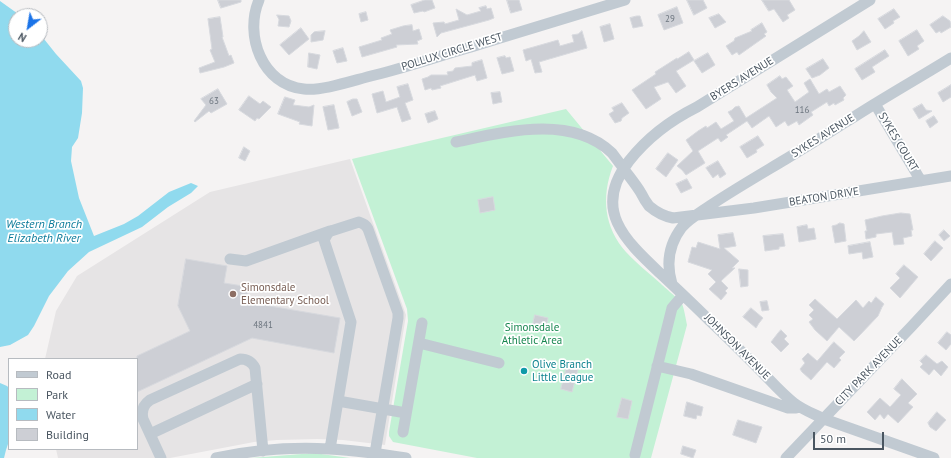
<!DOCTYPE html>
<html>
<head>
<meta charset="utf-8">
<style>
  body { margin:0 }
  #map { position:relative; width:951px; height:458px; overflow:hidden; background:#f5f3f3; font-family:"PT Sans",sans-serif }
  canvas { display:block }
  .legend { position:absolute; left:8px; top:358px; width:130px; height:92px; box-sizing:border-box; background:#fff; border:1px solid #b7bbc0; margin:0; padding:5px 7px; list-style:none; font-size:12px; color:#4a5661 }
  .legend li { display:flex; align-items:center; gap:8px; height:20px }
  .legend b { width:20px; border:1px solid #b7bbc0 }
  .north { position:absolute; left:8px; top:8px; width:40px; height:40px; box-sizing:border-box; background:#fff; border:1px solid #b7bbc0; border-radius:50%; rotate:211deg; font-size:11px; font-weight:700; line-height:16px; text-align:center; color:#4a5661 }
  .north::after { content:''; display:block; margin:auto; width:14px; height:18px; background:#1a73e8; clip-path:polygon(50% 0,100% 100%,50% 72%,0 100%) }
  .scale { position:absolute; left:813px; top:432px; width:71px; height:18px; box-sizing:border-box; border:2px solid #4a5661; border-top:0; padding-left:5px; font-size:12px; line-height:14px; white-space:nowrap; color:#4a5661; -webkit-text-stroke:3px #fff; paint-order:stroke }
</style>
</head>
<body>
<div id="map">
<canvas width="951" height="458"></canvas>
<ul class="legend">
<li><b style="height:5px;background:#c1cad2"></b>Road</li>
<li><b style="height:11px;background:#c3f1d5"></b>Park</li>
<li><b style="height:11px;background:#90daee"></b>Water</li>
<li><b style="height:11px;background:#cdcfd5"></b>Building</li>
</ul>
<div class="north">N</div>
<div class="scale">50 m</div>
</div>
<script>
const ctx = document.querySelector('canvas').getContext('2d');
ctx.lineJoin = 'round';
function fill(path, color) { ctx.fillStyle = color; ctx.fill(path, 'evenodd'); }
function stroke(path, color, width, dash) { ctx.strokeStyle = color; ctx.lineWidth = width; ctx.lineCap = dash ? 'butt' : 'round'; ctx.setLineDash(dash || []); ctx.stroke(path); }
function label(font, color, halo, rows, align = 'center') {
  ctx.font = font + ' "PT Sans",sans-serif'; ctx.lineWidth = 3.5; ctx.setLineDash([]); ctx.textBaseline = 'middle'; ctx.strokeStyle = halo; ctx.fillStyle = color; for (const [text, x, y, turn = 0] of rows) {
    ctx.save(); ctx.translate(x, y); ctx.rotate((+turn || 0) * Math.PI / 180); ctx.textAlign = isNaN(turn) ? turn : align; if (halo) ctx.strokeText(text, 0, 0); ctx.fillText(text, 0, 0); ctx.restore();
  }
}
const education = new Path2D(`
  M350,159l56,156 -21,130 -42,-5 -26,-1 -40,1 -23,2 -84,16h-112l-2,-9h81v-90h-92l11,-48 21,-35 133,-84z`);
const green = new Path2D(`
  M566,109l47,57c-12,31 -9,61 13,86 10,11 23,21 34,31 4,4 20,17 22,21 2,4 4,16 5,21l-36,133h-174l-84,-16 -4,-6v-4l19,-111 -1,-12 -55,-150z
  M314,453l36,5h-99z`);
const water = new Path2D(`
  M0,1l21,15h-5v24h24v-6l16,20 25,27 2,7 -1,25 -4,25 -6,9 -1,14 8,37 15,38 30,-12 14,-8 31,-24 22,-9 7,3 -7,7 -23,14 -26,20 -53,25 -21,19 -19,25 -15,30 -6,9 -18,10 -10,2z
  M0,383l7,3 2,2v53l-3,9 -2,8h-4z`);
const building = new Path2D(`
  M218,0h23v2l-20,6z
  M425,0h7l3,8 -11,4 -1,-1 -9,2 -3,-8z
  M507,0h12l3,10 -11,3z
  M687,0h16l4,8 -13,7z
  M762,0h27l6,10 -8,5 2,3 -6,4 -9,-13 -5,2z
  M486,6l1,3 4,-1 3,10 -5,2 -48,13 -4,4 -4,-14 11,-1 1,2 14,-4 -3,-11 11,6 14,-4 -2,-3z
  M677,7l6,16 -19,7 -6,-15z
  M894,9l6,8 -7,4 1,2 -9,6 -7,-10z
  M366,12l2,8 -7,2 -2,-8z
  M719,14l7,8 -11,6 -6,-10z
  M277,15l12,1 2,5 -2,6 -11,-1 1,-6z
  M637,16h3l3,10 -10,2 -3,-10z
  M943,16l7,5 1,6 -10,6 -1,-2 -4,2 -6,-8z
  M220,17l3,20h-1l7,19 2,-1 3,8 -10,4 -24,6 -1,-5 16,-6 -5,-12 2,-1 -4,-30z
  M762,23l5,9 -3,2 2,2 -27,19 -2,-3 -5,3 -6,-9 8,-5 1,-3 17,-7 -1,-1z
  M610,24l4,15 -10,3 -4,-15z
  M412,25l1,6 6,-2 3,10 -5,2 1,3 -22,1 1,2 -35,10 -3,-10 23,-7 -1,-2 11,-4 -2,-4 13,-4z
  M301,28l8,11 -20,16 -9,-10z
  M917,30l7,11 -7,5 2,3 -11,7 -9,-15z
  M325,31l-2,9 -12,2v-7l3,-3z
  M582,31l5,17 -48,14 3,10 -7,1 -4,-14 -5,2 -3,-11 35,-10 2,6 14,-4 -2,-7 6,-1z
  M864,31l7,11 -14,8 -5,-9 7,-5z
  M343,48l4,13 -10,2 -4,-12z
  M885,50l4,6 -17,11 3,5 -13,8 -7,-11z
  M689,52l5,8 -18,11 10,15 -10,7 -8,-11 -14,5 7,12 -15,10 -14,-19 24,-16 -1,-2 22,-14v1z
  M309,53l11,2 -3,14 -9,-2z
  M708,53l7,12 -13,8 -8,-12z
  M505,56l1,2 4,-1 4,14 -12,3 -5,-16z
  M823,59l6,9 -9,7 -8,3 -6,-9z
  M482,60l5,18 -10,3 -2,-6 -35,11 1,2 -9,2 -1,-2 -6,2 -3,-11 6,-2 3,-2h17l-1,-3 6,-1 2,-3 17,-2v-3z
  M780,76l2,3 4,-2 7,9 -6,4 8,12 14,-10 -5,-9 6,-4 9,15 8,-5 2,3 11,-6 6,9 -3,3 1,2 -9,5 -1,-2 -5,3 -2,-4 -16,10 2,3 -14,10 -2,-4 -9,5 -3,-5 -9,6 -7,-11 -17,12 -5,-7 -21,14 2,2 -7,5 -3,-4 -20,13 7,12 -19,12 -4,-5 -5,-4 16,-15 -7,-11 12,-9 8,-5 1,2 9,-6 5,7 13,-8 -6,-9 4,-2 3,-3 4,-1 7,12 31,-20 -6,-6 -4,-7z
  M408,84l5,16 -8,3 6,16 -9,3 -5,-15 -20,6 -5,-19 11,-3 3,11 14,-5 -3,-10z
  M951,85v12l-8,5 -5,-9z
  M218,89l9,15 -16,9 -2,-2 -14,11 -1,-1 12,-16 -5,-6z
  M500,92l2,10 -9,2 -2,-11z
  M249,96l11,8 3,-3 8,6 -12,12 -2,-1 -2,3 -16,-11z
  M285,97l10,3 -2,5 16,2 5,-2 -2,21 -13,-2 1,-2 -22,-8z
  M353,99h4l5,13 -10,4 -5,-14z
  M622,103l7,10 -7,5 -1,3 -6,2 -6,-9 5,-3 -2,-3z
  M922,104l4,6 6,1 -13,8 -6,-10z
  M334,105l5,23 -11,2 -5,-23z
  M435,111l3,8 -10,4 -3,-9z
  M934,116l4,6 -8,6 -4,-7z
  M758,136l6,9 -8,5 1,2 -10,6 -7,-11z
  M244,147l6,4 -5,10 -6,-3z
  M668,153l10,7 -12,17 -10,-8z
  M718,161l8,13 -6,4 -2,-4 -5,4 -7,-10z
  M687,179l5,9 -11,5 -5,-9z
  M493,197l2,13 -15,3 -2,-13z
  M901,213l9,1 3,16h-2l1,6 -9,2 1,6 -10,1 -2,-13 -16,2v3l-10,2 -1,-8h2l-2,-11 17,-4z
  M840,223l4,1 2,17 -11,2 -3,-17 4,-1z
  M807,225l1,4 6,-1 2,11 -17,3 -2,-15z
  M944,230l6,6 -6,5 -5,-6z
  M733,233l3,13 -12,2 15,13 -7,7h3l-14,13 7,7 -3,3 2,2 -6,7 -12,-11 7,-7 -8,-8 4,-4 -24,-8 4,-15 4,1 2,-6 22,7 -2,-14z
  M783,234l2,12 -6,1v2l-14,2 -2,-15z
  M935,241l8,7 -12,13 -7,-7z
  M870,242l3,15 -10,2 -1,-7 -13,2 -1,-8z
  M186,259l41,7 -3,17 25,4 -3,15 94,16 -6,35 -82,-15 -115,54v-36l53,-25 -12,-25z
  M904,265l14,12 -18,21 -10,-10 10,-10 -4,-4z
  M739,269l9,1v16l-7,1z
  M876,297l8,7 -2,3 -4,9 -20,21 -4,4 -15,-14 -12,14 -12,-11 -6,-8 4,-3 -4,-4 5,-5 -5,-5 6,-6 22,20 19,-19 7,8 6,-7 2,2z
  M767,301l2,9 -7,1 -2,-9z
  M751,308l12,10 -4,5 -3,5 -13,-11z
  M535,315l13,3 -3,13 -13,-3z
  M781,330l6,6 -3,3 5,5 -8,8 -10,-10 7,-9z
  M947,332l4,3v9l-5,6 -8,-7z
  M834,342l11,10 -6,6 2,2 -7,8 -7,-6 -16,18 -9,-8 -2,-3 5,-6 -3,-4 6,-6 9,8z
  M926,355l11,9 5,-3 6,6 -7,9 -7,-7 -5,6 -9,-8 3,-3 -3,-3z
  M567,366l11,3 -6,23 -11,-3z
  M902,379l15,15 -9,9 5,4 -15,16 -10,-9 -4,5 -4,-5 -5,6 -8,-8 13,-14 10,9 11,-12 -7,-6z
  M622,398l10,3 -4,18 -11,-2z
  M687,402l16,5 -2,9 -4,-1 -1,4 -12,-3z
  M937,412l9,8 -10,11 -6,-4 -2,-4z
  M738,420l24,7 -6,16 -23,-8z
  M683,446l13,4 -3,8 -12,-4z`);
const minor = new Path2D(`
  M259,0c-15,35 3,85 45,89 20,2 50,-9 71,-14 32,-8 64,-19 96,-28 51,-16 102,-31 154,-47
  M870,0l-173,107c-26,13 -50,31 -68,54 -38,49 -3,80 33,114 16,15 32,30 48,46 17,16 33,32 50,49 11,11 21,23 34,33 9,7 20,11 30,16l110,39
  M875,104l46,77
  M456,142c48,-10 115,-28 156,11 3,4 6,8 9,12 6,9 14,18 20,28 2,4 4,8 8,13 7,6 14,10 24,12l81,-10 197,-32
  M230,259l16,2 84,-30
  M672,284c-6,-20 -3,-40 10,-57 8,-9 19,-15 29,-22 24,-16 50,-31 75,-46 29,-17 58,-36 87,-54 26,-16 52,-31 78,-47
  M419,343l80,20
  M657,366l34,8 97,34h7l5,-1
  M338,401l68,12
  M403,432l19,-109
  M150,434l107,-50
  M330,449l21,-127 -27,-82 4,-7 3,-2 28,-9c5,2 7,3 9,7l30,84v5l-23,135
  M635,455l35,-139 2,-8 11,-13
  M161,458l-18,-39c-2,-8 0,-14 7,-19l90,-41c7,0 12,3 15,9l8,83
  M216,458c37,-8 76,-11 113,-9 26,1 52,5 77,9
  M786,458l126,-132 39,-42`);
const markers = [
  [233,294,4,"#8d6e63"],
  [524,371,4,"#0f9aa8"]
];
const numberNames = [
  ["29",670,19],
  ["63",214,101],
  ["116",802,110],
  ["4841",263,325]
];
const streetNames = [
  ["POLLUX CIRCLE WEST",452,52,-17],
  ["BYERS AVENUE",742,79,-32],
  ["SYKES AVENUE",823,136,-32],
  ["SYKES COURT",898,142,59],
  ["BEATON DRIVE",824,197,-9],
  ["JOHNSON AVENUE",737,347,45],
  ["CITY PARK AVENUE",869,371,-46]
];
const educationNames = [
  ["Simonsdale",241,288],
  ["Elementary School",241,301]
];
const parkNames = [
  ["Simonsdale",532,328],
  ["Athletic Area",532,341]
];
const cultureNames = [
  ["Olive Branch",532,365],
  ["Little League",532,378]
];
const waterNames = [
  ["Western Branch",44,225],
  ["Elizabeth River",44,239]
];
fill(education, '#e6e4e5');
fill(green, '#c3f1d5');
fill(water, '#90daee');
fill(building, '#cdcfd5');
stroke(building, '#d7d9de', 1);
stroke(minor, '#c1cad2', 11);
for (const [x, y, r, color] of markers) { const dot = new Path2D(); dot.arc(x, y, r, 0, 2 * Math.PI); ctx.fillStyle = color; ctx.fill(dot); stroke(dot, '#fff', 1.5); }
label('9px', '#6b747e', null, numberNames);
label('11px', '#4a5661', '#fff', streetNames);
label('11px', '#785e54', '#fff', educationNames, 'left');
label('11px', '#17864f', '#fff', parkNames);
label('11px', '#0d838f', '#fff', cultureNames, 'left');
label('italic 12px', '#0c7c9b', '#fff', waterNames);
</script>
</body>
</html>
